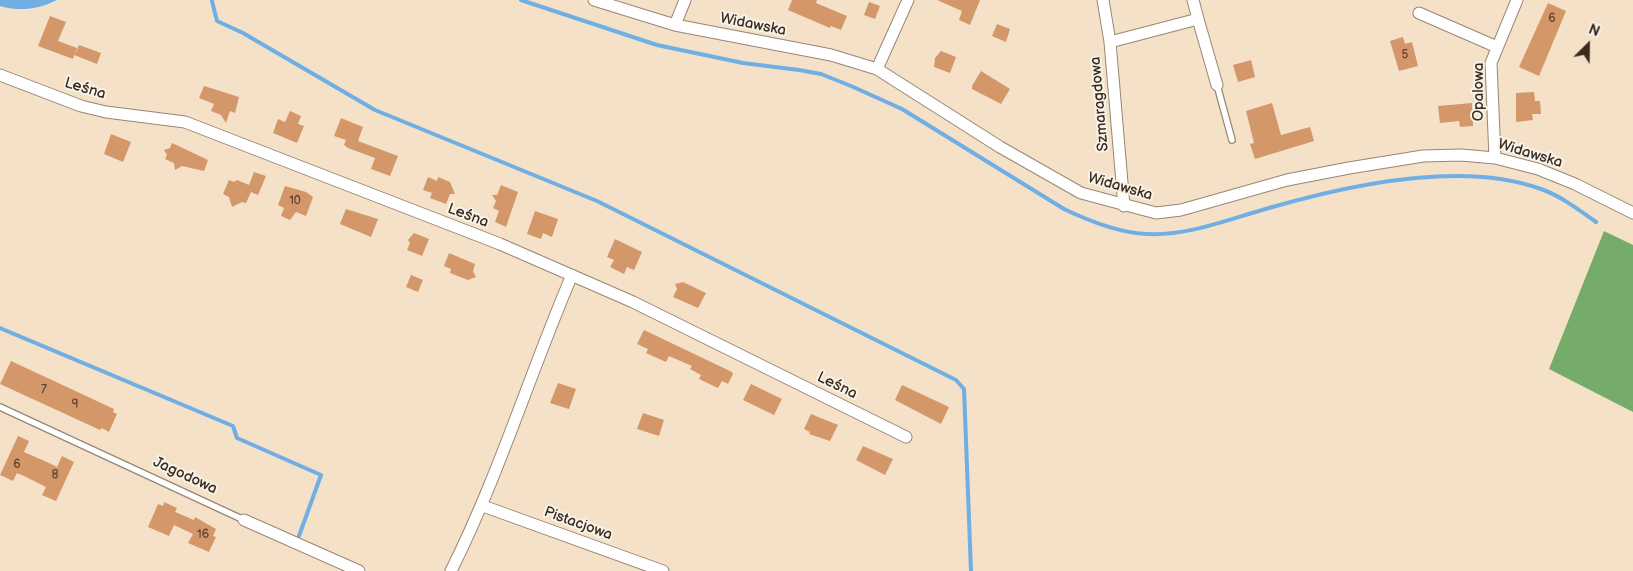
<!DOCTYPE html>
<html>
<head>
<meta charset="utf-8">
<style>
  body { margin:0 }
  #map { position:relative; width:1633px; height:571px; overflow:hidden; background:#f5e1c8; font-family:"Balsamiq Sans",sans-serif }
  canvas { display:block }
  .north { position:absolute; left:1563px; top:20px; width:50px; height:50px; -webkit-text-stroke:4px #f7f3e8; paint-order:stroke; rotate:23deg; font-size:14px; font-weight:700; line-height:20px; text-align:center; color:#3b2a1e }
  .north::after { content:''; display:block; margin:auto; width:18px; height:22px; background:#3b2a1e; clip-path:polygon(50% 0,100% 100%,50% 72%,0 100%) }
</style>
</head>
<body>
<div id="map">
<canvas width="1633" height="571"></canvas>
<div class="north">N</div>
</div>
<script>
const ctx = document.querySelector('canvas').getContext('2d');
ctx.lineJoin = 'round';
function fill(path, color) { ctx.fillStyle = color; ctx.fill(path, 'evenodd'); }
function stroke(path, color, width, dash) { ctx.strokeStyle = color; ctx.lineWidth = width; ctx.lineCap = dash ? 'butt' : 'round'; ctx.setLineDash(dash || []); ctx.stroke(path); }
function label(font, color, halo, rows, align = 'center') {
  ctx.font = font + ' "Balsamiq Sans",sans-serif'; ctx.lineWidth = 4; ctx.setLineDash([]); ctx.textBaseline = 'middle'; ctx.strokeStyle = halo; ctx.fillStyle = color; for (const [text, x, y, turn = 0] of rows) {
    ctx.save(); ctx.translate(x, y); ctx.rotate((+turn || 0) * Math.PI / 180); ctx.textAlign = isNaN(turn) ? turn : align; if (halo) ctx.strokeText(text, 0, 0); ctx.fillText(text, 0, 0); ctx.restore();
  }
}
const forest = new Path2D(`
  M1604,231l29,14v167l-84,-43z`);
const water = new Path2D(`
  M0,0h57c-18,9 -37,12 -57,6z`);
const stream = new Path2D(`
  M521,0l136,45 86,18 56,7 22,4 30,12 51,23 162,100c25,12 55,24 83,25 42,2 82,-15 122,-26 79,-23 193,-48 272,-19 20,7 38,21 55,33
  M212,1l5,20 26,12 132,77 222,91 359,179 8,9 7,182
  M0,328l233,98 4,12 84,37 -22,61`);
const building = new Path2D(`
  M792,0h25l-1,3 31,13 -6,14 -10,-4 -1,2 -42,-18z
  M937,0h43l-10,25 -11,-5 3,-9z
  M869,2l11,4 -5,13 -11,-4z
  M1548,3l18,8 -27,65 -20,-9z
  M50,16l16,6 -8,19 19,7 -2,7 4,-10 22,8 -4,11 -23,-9 -1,4 -35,-13z
  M997,24l13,5 -4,13 -14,-6z
  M1403,37l2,7 7,-2 6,24 -19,5 -9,-30z
  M941,51l15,6 -6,16 -16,-6 1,-9z
  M1251,60l4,17 -17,5 -5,-17z
  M981,71l29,18 -9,15 -29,-15v-3z
  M204,86l35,11 -4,16 -5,-2 -4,12 -5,-8 -10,-4 3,-7 -15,-6z
  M1534,92l1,9h5l1,13h-9l1,6 -17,2v-29z
  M1272,103l9,32 29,-8 4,14 -59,18 -5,-15 4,-1 -8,-32z
  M1472,103l1,23 -13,1 -1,-6 -19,2 -2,-17z
  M290,111l11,5 -3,8 6,2 -7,17 -24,-10 5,-14 7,3z
  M341,118l22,9 -5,14 40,15 -8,20 -19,-7 4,-11 -27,-10 -4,-3 2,-5 -12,-4z
  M111,134l20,8 -8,20 -19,-8z
  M172,143l36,17 -4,11 -22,-5 -7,4 -1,-7 -9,-4 2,-4 -3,-5 6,-2z
  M254,172l12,4 -8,19 -7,-3 -5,11 -4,-1 -10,5 -3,-10 -6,-3 6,-14 5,2 3,-2 12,5z
  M428,177l9,4 1,-4 12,5 5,12h-5l-4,10 -16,-6 2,-5 -9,-3z
  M501,185l17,7 -12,35 -11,-5 4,-11 -6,-3 3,-7 -4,-6h5z
  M285,186l21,6 7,5 -7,19 -10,-4 -6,8 -9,-4 3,-8 -6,-3z
  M346,209l32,10 -7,18 -31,-13z
  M535,211l23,8 -6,18 -9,-4 -2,6 -14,-5z
  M414,233l15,6 -7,17 -15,-6 3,-7 -2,-3z
  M615,239l27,13 -8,18 -7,-3 -3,7 -14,-7 4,-7 -7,-3z
  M449,253l26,11 -2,7 3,6 -8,3 -18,-7 1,-4 -7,-3z
  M411,275l12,5 -5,12 -12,-5z
  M683,282l23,11 -8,15 -25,-11 4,-8 -2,-5z
  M644,330l88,42 1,2 -5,10 -6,-3 -4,7 -19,-9 2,-4 -11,-6 2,-3 -23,-10 -3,6 -20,-9 2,-4 -11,-5z
  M11,361l103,48 -1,3 4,2 -8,18 -7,-4 -2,2 -100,-46z
  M558,383l18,6 -7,20 -19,-6z
  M751,384l31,15 -8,16 -31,-15z
  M902,385l47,22 -8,17 -46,-24z
  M643,413l21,7 -5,16 -22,-7z
  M811,414l27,11 -8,16 -21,-7 1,-2 -6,-3z
  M18,436l11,5 -5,11 25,11 8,4 5,-11 12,6 -18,39 -14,-6 4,-8 -22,-11 -7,-3 -4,8 -13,-6z
  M863,446l30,13 -8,16 -29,-15z
  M164,502l13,6 -2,4 19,8 1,-3 21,12 -3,7 3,1 -7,15 -21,-9 5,-9 -19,-9 -5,11 -21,-9 10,-23 5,2z`);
const service = new Path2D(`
  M1217,85l15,55
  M0,407l244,113`);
const minor = new Path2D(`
  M594,0l81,25 156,30 46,14 123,78 81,46 75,20 25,-3 106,-30 62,-12 74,-12 38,-1 34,3 43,11 37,15 58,29
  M1103,0l7,42 14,164
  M1193,0l5,19
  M1419,13l78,34
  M675,25l10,-25
  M1110,42l88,-23 19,66
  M877,69l31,-69
  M0,75l81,31 25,6 79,10 315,122 133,58 273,135
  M1495,158l-4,-95 26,-63
  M483,506l180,65
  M244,520l115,51
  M451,571c48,-96 79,-198 121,-296`);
const numberNames = [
  ["6",1552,19],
  ["5",1405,55],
  ["10",295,201],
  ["7",44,390],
  ["9",75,405],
  ["6",17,465],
  ["8",55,475],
  ["16",203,535]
];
const streetNames = [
  ["Widawska",753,25,11],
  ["Leśna",85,89,17],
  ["Opalowa",1479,92,-90],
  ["Szmaragdowa",1100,104,-95],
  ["Widawska",1530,154,17],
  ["Widawska",1120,187,16],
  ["Leśna",468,216,21],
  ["Leśna",837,386,26],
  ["Jagodowa",185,476,25],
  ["Pistacjowa",578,524,20]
];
fill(forest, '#76ac69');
fill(water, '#6fafe3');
stroke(stream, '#6fafe3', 4);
fill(building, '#d3976a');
stroke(service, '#988673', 8);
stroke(minor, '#988673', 13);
stroke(service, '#fff', 5.5);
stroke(minor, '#fff', 11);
label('12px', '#614531', null, numberNames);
label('15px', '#3b2a1e', '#f7f3e8', streetNames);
</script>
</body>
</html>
